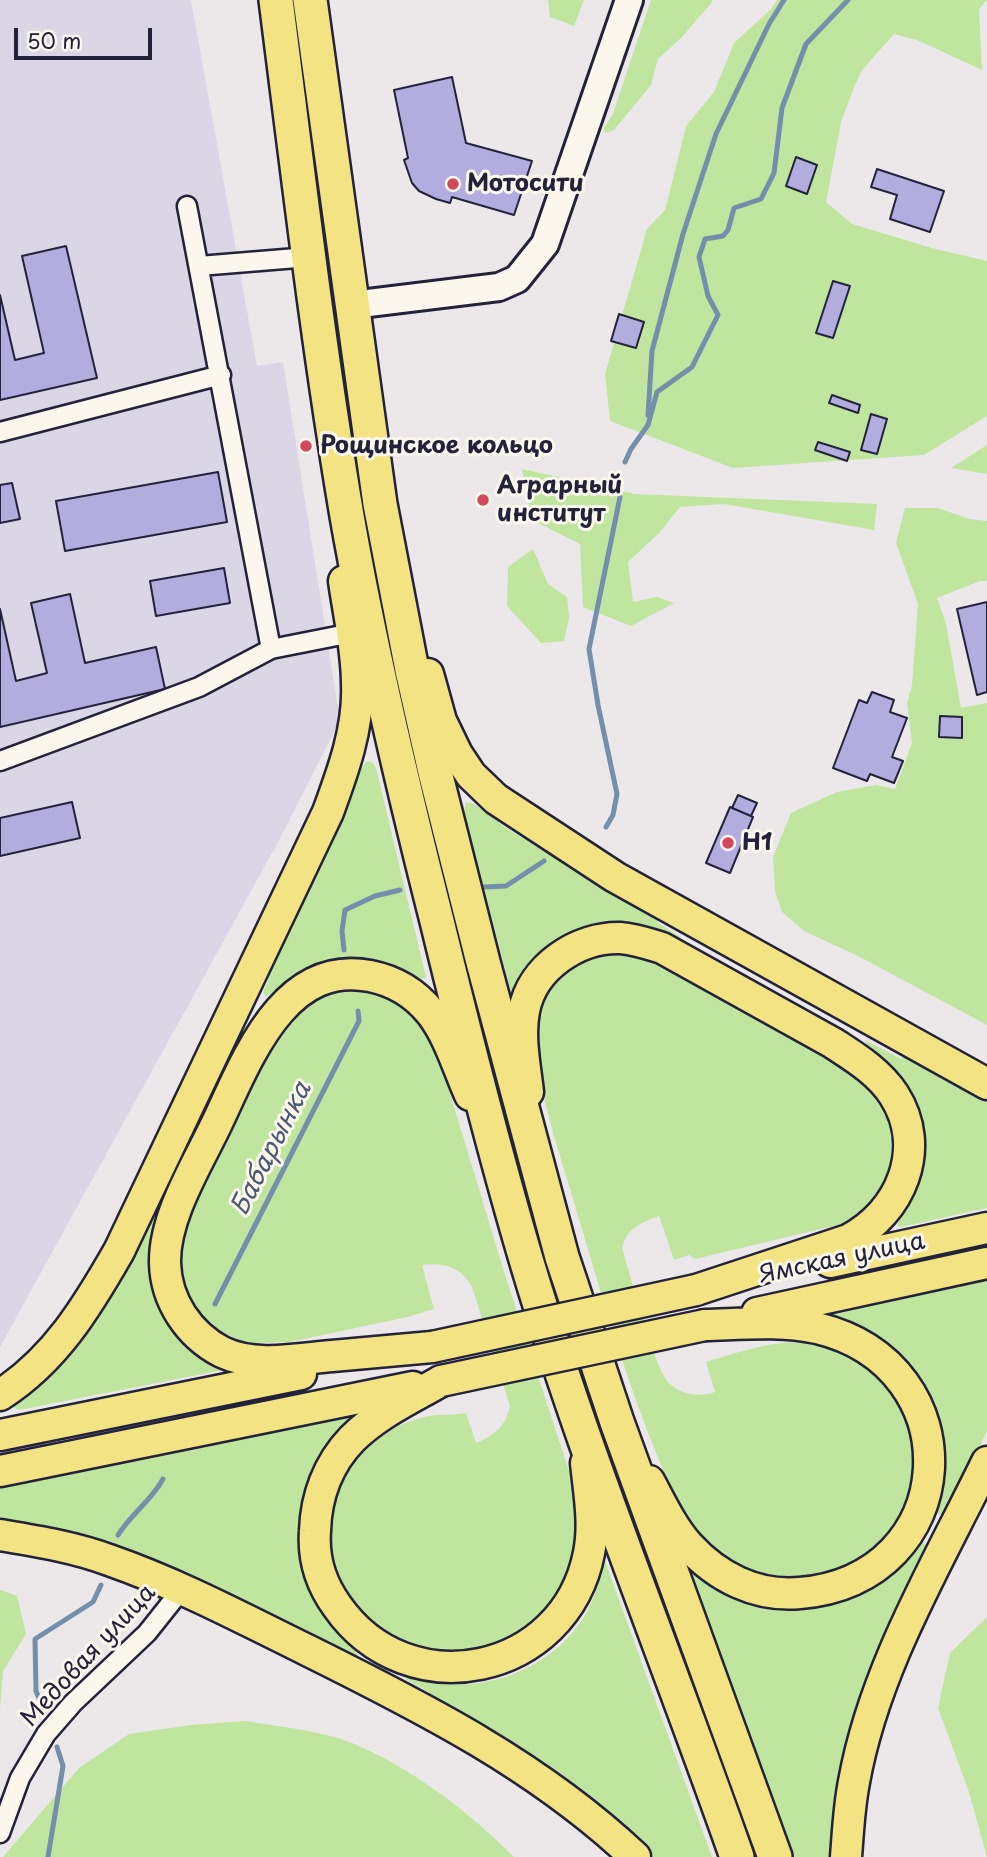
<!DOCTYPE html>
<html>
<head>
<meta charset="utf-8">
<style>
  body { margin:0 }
  #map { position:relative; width:987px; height:1857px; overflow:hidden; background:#ece8e9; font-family:"Playpen Sans",sans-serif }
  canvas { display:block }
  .scale { position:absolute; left:14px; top:28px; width:138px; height:32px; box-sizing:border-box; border:4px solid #22223b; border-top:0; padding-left:9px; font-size:21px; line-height:24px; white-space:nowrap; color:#22223b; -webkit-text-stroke:5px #fbf7ec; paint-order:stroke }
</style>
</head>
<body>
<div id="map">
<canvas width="987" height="1857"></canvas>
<div class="scale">50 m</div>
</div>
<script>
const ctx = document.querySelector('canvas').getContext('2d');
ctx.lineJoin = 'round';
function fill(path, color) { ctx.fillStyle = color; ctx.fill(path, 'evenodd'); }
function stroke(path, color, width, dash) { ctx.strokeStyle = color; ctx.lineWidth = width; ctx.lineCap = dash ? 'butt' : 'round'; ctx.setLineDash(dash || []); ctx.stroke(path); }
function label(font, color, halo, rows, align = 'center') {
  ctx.font = font + ' "Playpen Sans",sans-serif'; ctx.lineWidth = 6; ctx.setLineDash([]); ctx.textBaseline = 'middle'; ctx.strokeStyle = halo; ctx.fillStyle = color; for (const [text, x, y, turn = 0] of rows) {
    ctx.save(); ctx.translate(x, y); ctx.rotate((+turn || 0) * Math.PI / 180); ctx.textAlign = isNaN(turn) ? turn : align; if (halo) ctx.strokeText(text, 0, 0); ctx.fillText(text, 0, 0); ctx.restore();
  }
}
const built = new Path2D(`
  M0,0h191l66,366 26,-4 57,358 -57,113 -283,514z`);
const green = new Path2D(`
  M548,0h36l-10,26 -24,-9z
  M651,0h61v2l-30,35 -24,22 -7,26 -37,45 -9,3 -1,-5 9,-14z
  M777,0h210l-8,9 3,61 -65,-30 -23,-6 -32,36 -7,15 -14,37 -15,80 26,22 80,24 55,13v155l-63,39 -191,13 -123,-47 -5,-47 42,-145 18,-19 21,-84 28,-34 20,-49 37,-34z
  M987,445v29l-36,-6z
  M522,469l113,25 242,10 -3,26 -150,-26 -44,3 -21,26 -31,29 5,40 24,-5 17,6 -43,23 -48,-19 -3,-63 -48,-24z
  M905,508h33l31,11 18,2v60h-7l-43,17 9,26 15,84 26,-5v322l-129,-69 -54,-25 -22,-19 -7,-21 -2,-34 18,-44 46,-21 39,-7 19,4 17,-46 -5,-40 5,-18 6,-81 -22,-61z
  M533,549l15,35 19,13 2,21 -5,23 -23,2 -34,-37 1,-39z
  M367,761l5,1 4,6 50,209 -1,2c-14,-2 -27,-12 -41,-16 -36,-9 -71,-1 -101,20 -6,4 -11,10 -17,14l-3,-5 6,-13 -2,-8 87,-193z
  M466,802l8,2 35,26 146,87 3,6 24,15 -106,-6 -22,11 -18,15 -22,35 -3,-1 -47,-180z
  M613,953c45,2 92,37 131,59 56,31 172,75 145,159 -7,23 -22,41 -43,52l-151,36 -6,-4 -15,5 -15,-44c-17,6 -33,13 -37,32 8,26 32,120 47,135 14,13 30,14 46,9l-9,-30c31,-9 68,-23 102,-19 99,11 145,137 69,205 -44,39 -120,43 -164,2 -19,-17 -34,-44 -44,-67 -40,-90 -67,-187 -95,-281 -13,-47 -50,-147 -35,-193 10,-33 40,-52 74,-56z
  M342,987l46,6 33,28 17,33 67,221 64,196c6,28 11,56 7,85 -2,10 -9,20 -13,29 -7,14 -13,23 -25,34 -11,9 -22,18 -35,23 -97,37 -202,-50 -164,-151 7,-22 22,-42 41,-55 16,-10 41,-21 60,-21 9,0 17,-1 26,-2l10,30c19,-8 30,-17 34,-37l-38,-119c-11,-20 -28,-25 -50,-22l12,44 -27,8 -117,25 -39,1 -14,-3 -28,-16 -13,-15 -9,-15 -6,-21 -2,-19 10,-37 81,-175 41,-44z
  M865,1040l36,19 8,-4 78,41v112l-86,19 -4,-1c4,-12 12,-22 17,-34 16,-38 10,-85 -16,-117 -8,-11 -30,-25 -33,-35z
  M165,1200l-12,39 70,131 -204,40 -10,-5 139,-186 5,-4 8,-13z
  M987,1276v155l-29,62 -8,3 -9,18h-5c31,-94 -15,-169 -107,-199v-2z
  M334,1417l4,2 13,-2 2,3c-12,11 -24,22 -32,36 -30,48 -32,112 1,158 8,11 35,34 37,45l-201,-99 -87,-28 -71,-13v-34z
  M922,1542l4,3 -12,24 3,9 -79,216 -9,63h-38l-99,-282 1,-2c30,21 44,25 79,30 10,2 22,5 32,4 49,-3 88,-28 118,-65z
  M602,1559l3,2 107,296h-59l-10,-10 -214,-151v-4l-24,-13 3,-2c84,28 188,-23 194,-118z
  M0,1590l17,6 9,38 -23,37 -3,38z
  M987,1617v240l-18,-65 -31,-84 12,-55z
  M246,1721c35,6 73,9 106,22 60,25 116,68 162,114h-511l76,-89 50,-34 62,-9z`);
const stream = new Path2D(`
  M648,415l4,-64 31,-117 33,-100 53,-110 15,-24
  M625,462l6,-13 17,-24 9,-33 35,-25 26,-52 -10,-19 -9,-39 6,-18 18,-3 5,-6 6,-22 27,-9 13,-26 8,-65 24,-64 42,-44
  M606,827l7,-12 4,-21 -19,-89 -9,-56 31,-152
  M484,887l22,-1 38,-25
  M344,950l-2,-19 3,-21 30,-14 25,-6
  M215,1304l144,-283 -1,-10
  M118,1535c13,-21 33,-34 45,-56
  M41,1703l-5,-12 -1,-52 58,-37 8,-17
  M48,1857l15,-91 -6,-19`);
const building = new Path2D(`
  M452,77l14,66 66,18 -18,54 -62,-18 -2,6 -14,-4 -17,-8 -7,-8 -8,-23 4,-2 -14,-68z
  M796,157l21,8 -10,29 -21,-8z
  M877,169l67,22 -14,41 -40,-13 7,-24 -26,-8z
  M66,246l31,132 -97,22v-105l15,65 29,-7 -22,-97z
  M833,281l17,5 -17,52 -17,-5z
  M619,314l25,8 -8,26 -25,-7z
  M832,395l28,10 -2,8 -29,-10z
  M871,414l16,5 -10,35 -16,-4z
  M818,442l32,10 -3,9 -32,-11z
  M218,472l9,50 -162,29 -9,-50z
  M12,483l8,36 -20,4v-38z
  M224,568l6,35 -74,13 -6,-35z
  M70,594l15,69 71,-16 9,42 -165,38v-118l16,72 31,-8 -16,-70z
  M987,602v90l-10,3 -20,-86z
  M872,692l22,8 -4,12 17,6 -15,39 11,4 -9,22 -24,-9 -3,7 -34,-13 26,-68 8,3z
  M940,716l22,1v21l-23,-1z
  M738,795l19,8 -6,13 -19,-8z
  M72,802l8,36 -80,18v-38z
  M730,807l23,10 -23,56 -24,-10z`);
const street = new Path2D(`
  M187,206l84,443
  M199,266l110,-9
  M0,432l221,-57
  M0,761l199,-74 72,-38 81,-16
  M0,1833l20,-55 26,-44 27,-31 74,-70 35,-44`);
const secondary = new Path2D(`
  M352,305l147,-18 18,-8 28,-35 84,-244`);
const primary = new Path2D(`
  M428,674l13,47 16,33 14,21 25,24 119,78 372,207
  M528,1092c-3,-26 -9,-55 -4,-81 8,-44 54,-74 96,-73 15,1 29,6 42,10l171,95c23,15 46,29 61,52 34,53 7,118 -46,145l-152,50
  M830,1262l157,-34
  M757,1313l230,-50
  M432,1347c-33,3 -67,6 -100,9 -35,3 -77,12 -110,-4 -33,-17 -56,-51 -57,-89 -1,-46 32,-98 51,-138 30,-62 66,-166 154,-149 25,5 45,17 61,37 18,23 27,55 39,82
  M441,1381c-31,18 -64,33 -89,58 -24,25 -36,58 -37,92 -2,27 6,53 22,75 71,102 228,70 252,-53 6,-29 0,-61 -3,-90
  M0,1395c55,-35 87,-88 119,-144l209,-439c15,-41 31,-84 29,-128 0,-34 -8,-68 -13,-103
  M0,1435l301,-61
  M0,1471l413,-84
  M649,1481c12,22 23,46 39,64 29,32 68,52 112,48 163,-14 175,-227 17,-265 -37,-8 -75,-4 -112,-3
  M0,1535c36,6 74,12 109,25 69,24 133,58 198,90 117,58 233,117 328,207
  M846,1857c2,-25 3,-50 8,-75 20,-113 83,-217 133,-320`);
const highway = new Path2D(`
  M276,0c22,172 42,345 71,516 24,137 56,271 90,405 28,115 57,231 91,345 60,200 140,394 209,591
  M310,0l70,504 32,166 24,106 47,186 79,295 55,165 158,435`);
const primaryBridge = new Path2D(`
  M432,1347l264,-57
  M441,1381l264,-56`);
const markers = [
  [453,184,7,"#d1495b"],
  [306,446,7,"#d1495b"],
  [483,500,7,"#d1495b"],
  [728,843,7,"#d1495b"]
];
const poiNames = [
  ["Мотосити",467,184],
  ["Рощинское кольцо",320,446],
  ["Аграрный",497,486],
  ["институт",497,514],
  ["Н1",742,843]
];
const streetNames = [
  ["Ямская улица",842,1259,-12],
  ["Медовая улица",89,1656,-47]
];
const waterNames = [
  ["Бабарынка",272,1149,-63]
];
fill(built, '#dbd6e6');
fill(green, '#bfe59f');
stroke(stream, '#748fab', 5);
fill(building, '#b2adde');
stroke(building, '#22223b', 2);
stroke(street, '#22223b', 23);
stroke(secondary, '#22223b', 32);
stroke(primary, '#22223b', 35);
stroke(highway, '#22223b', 38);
stroke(street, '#fbf7ec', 18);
stroke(secondary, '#fbf7ec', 26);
stroke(primary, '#f4e382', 30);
stroke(highway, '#f4e382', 33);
stroke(primaryBridge, '#22223b', 35, []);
stroke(primaryBridge, '#f4e382', 30);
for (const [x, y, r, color] of markers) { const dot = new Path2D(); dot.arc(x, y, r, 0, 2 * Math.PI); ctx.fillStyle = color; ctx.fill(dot); stroke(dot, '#fbf7ec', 2.5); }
label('bold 24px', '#22223b', '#fbf7ec', poiNames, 'left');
label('24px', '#22223b', '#fbf7ec', streetNames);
label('italic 26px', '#4b5973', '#fbf7ec', waterNames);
</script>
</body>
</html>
